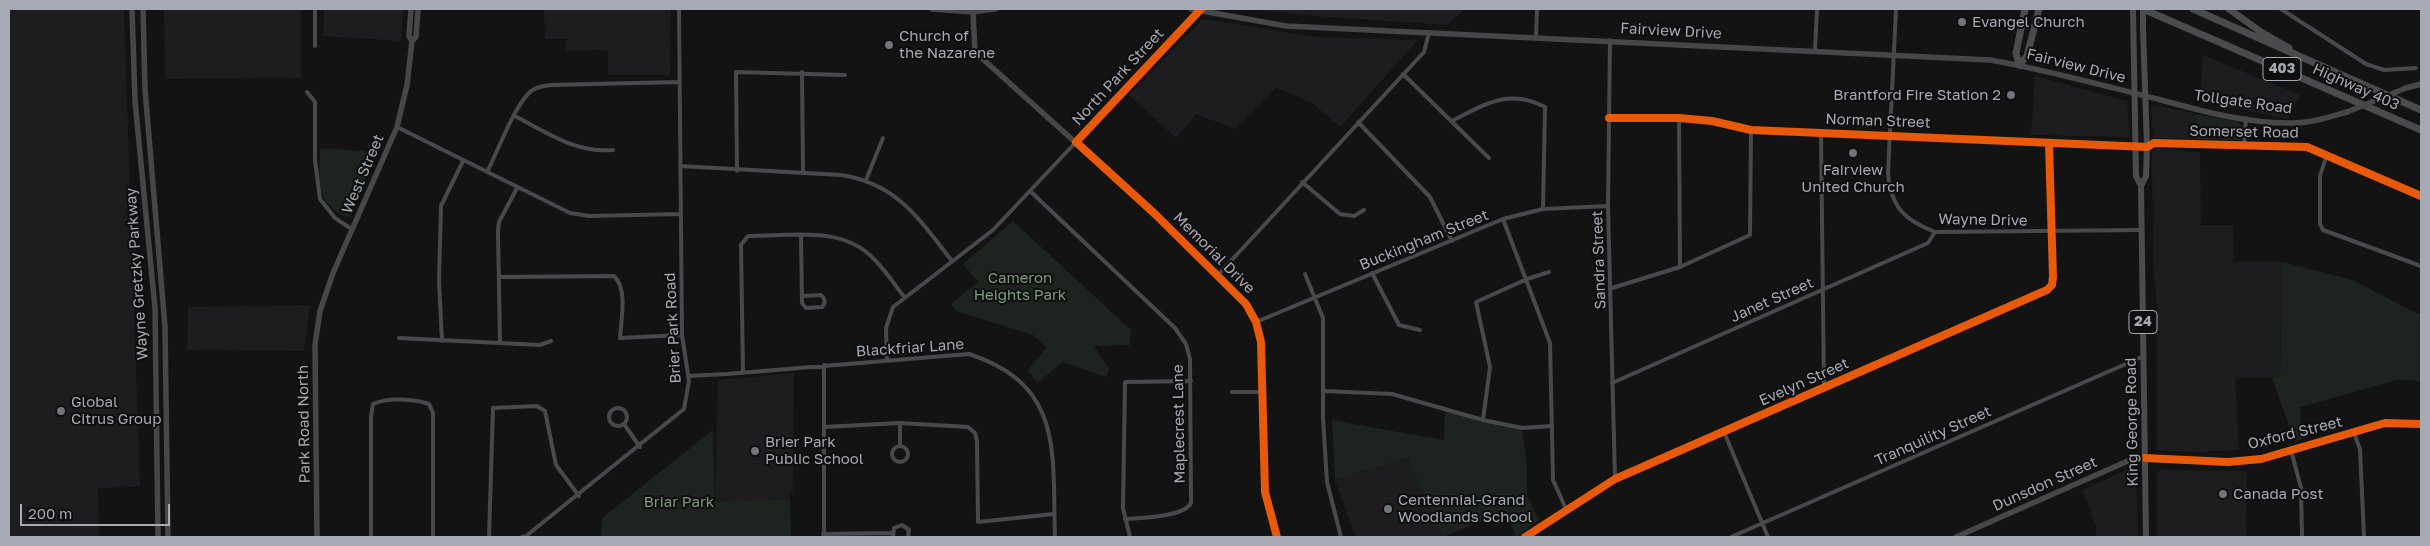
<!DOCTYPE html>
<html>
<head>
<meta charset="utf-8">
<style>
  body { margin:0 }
  #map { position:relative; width:2430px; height:546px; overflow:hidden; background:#131313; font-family:"Golos Text",sans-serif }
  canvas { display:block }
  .frame { position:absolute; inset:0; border:10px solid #a5aab4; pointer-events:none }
  .scale { position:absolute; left:20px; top:504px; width:150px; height:22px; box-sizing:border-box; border:2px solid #a5aab4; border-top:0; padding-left:6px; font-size:15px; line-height:18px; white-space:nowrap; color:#a5aab4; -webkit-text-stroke:4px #0e0e0f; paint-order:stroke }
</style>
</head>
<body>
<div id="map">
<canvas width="2430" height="546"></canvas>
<div class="frame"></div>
<div class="scale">200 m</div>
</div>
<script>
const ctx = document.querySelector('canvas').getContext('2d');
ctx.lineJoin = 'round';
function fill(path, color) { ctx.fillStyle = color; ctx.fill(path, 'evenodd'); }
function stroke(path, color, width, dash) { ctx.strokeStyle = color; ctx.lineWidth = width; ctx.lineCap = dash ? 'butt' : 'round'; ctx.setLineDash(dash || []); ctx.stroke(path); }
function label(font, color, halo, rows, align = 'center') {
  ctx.font = font + ' "Golos Text",sans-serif'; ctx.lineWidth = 4; ctx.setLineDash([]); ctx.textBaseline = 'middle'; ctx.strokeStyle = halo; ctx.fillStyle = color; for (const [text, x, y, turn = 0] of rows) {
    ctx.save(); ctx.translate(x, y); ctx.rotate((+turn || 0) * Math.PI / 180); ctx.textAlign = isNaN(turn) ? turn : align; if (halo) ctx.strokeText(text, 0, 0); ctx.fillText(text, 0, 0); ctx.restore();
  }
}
const built = new Path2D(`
  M9,9h115l16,478 -42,1 1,49h-90z
  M164,9h137v69l-136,1z
  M324,9h79l-2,32 -78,-5z
  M544,9h127l-1,66h-62v-25l-43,1 1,-12h-21z
  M1253,9h212l-18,16 -145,-10z
  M1203,19l115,18 100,3 -78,87 -29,-25 -35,-14 -41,41 -39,-15 -20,24 -47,-43z
  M2203,55l97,40 -12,24 -88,-18z
  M2035,76l92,25 3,36 -99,-2z
  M2154,105l44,9 -3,22 2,3 -44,-1 -2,-32z
  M2158,149l42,3 1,73h32l1,37h48l-2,116 -45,-1 4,73 -44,2 -38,-2v-142l-4,-46 -1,-111z
  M310,305l-6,46 -117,-1 1,-43z
  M794,373l-1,118h-3v8l-75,3 3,-122z
  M1408,458l35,79h-88l-20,-57z
  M2132,467l4,3 2,67h-42v-10l-13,-37z
  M2160,470l87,1 -1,66h-89v-63z`);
const green = new Path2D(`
  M2196,114l42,8 4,4 -2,14 -43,-1 -2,-3z
  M320,148l57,4 -29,66c-35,-15 -28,-38 -28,-70z
  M1013,221l118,109 -1,15 -36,1 15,23 -3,8 -43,-15 -26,21 -9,-13 19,-23 -14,-12 -77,-24 -5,-7 27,-22 -15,-18z
  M2282,262l71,18 63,33 5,1v67l-24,-1 -97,27 2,32 -7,3 -23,-64h8z
  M1445,411l77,17 5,38v30l12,24 -23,17 -10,-26 -63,26 -35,-79 -73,22 -3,-60 112,20z
  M713,430l2,72 75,-3 1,38h-190l1,-19z`);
const street = new Path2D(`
  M1896,9l-8,164c3,34 16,47 47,59l206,-2
  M2281,9l85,55 18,6 32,-2
  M1536,37l1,-28
  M1610,40l-2,166 7,273
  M315,46v-37
  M1815,50l2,-41
  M802,72l1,100
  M1403,74l86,84
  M307,92l8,10v58l5,39 15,19 18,12
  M515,116c32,17 61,37 98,34
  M1609,118h70l33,3 39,9 396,17 7,-4 153,4 114,49
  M1679,118l1,149
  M1452,121c33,-17 57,-33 93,-14l-2,102
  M1358,122l72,75 22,44
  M397,127l173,86 19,3 91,-2
  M1821,133l3,256
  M2244,145l2,-27
  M2327,154l-7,22v48l3,6 98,36
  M680,166l161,9c57,9 78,44 111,86
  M737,171l-1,-99 109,3
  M487,172c11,-21 26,-63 42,-79 5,-6 14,-7 21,-8l129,-3
  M866,180l17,-42
  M1302,182l38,32 14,2 10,-6
  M1030,191l145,137 11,16 4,15 1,144c-7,14 -51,15 -66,16
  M1503,219l47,124 3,137 13,29
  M801,236l1,67 4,5 16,-1c4,-4 3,-9 -1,-12l-19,1
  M1372,273l27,52 21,5
  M1305,274l18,44v100l4,64 14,55
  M1217,276l207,-224 5,-19
  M500,277l114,-1c14,13 7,44 6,62l62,-3
  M1612,288l68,-21 70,-32 1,-105
  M1256,322l247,-103 40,-10 65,-3
  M399,338l141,7 11,-4
  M442,341l-3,-60 2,-75 22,-45
  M500,343l-2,-112 1,-9 18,-34
  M887,360l-1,-32 7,-21 100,-77 83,-88
  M743,373l-2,-128 7,-9c42,0 94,-11 126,23 11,11 21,26 31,39
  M688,376l39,-2 242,-20c96,31 83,100 86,183
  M1612,383l316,-140 7,-11
  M1324,391l68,3 91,26 39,8 30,-2
  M1232,392h30
  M609 417a9 9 0 1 1 18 0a9 9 0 1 1-18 0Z
  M1483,420l7,-53 -14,-65 51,-23 22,-7
  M900,423v23
  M624,424l16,23
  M824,427l76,-4 68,4 7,6 2,8 1,81 76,-8
  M1724,432l44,105
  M2354,433l6,16 4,88
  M892 454a8 8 0 1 1 16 0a8 8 0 1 1-16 0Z
  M2291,450l10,38 1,49
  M823,534l69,-1
  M371,537v-120l2,-13c15,-7 41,-5 56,0l4,9v124
  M489,537l4,-129 44,-2 8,5 11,54 23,31
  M522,537l4,-1 158,-127 5,-28 -7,-46 -3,-326
  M824,537v-172
  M893,537l1,-9 8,-3 7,5 -1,7
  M1130,537l-7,-29 2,-126 66,-1
  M1525,537l90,-58 432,-189 5,-5 1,-8 -4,-133
  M1731,537l413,-181`);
const secondary = new Path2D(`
  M132,9l3,92 20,207 3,229
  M143,9l2,80 20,238 3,210
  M411,9l-2,27 3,5
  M932,9l41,3 22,-3
  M1191,9l95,17 704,34c58,10 114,26 171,40 40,11 89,24 131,23 19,0 37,-6 55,-11
  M973,12l2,40 180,162 91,90 10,18 5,20 4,150 12,45
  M2406,88l15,-4
  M1076,142l125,-133
  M317,537l-2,-192 5,-34 13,-38 64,-146 10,-42 5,-44 4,-4 2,-28
  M1956,537l174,-77 15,-2 83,4 33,-3 124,-36 36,1`);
const primary = new Path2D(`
  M2133,9l3,167 5,10 5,351
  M2141,186l5,-10 1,-29 -4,-119`);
const highway = new Path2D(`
  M2143,9l278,121
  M2193,9l228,101
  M2229,9l32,23 28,16
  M2019,65l8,-9 12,-47
  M2019,65l-3,-12 9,-44`);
const secondaryBridge = new Path2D(`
  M2347,112l59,-24`);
const primaryBridge = new Path2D(`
  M2143,9v19`);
const cycleway = new Path2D(`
  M1201,9l-125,133 79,72 91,90 10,18 5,20 4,150 12,45
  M1609,118h70l33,3 39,9 396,17 7,-4 153,4 114,49
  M2145,458l83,4 33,-3 124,-36 36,1
  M1525,537l90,-58 432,-189 5,-5 1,-8 -4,-133`);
const markers = [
  [1962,22,5,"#72757c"],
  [889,45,5,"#72757c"],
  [2011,95,5,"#72757c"],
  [1853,153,5,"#72757c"],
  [61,411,5,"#72757c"],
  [755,451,5,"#72757c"],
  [2223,494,5,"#72757c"],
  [1388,509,5,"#72757c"]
];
const shields = [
  [2282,69,38],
  [2143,322,28]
];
const shieldNames = [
  ["403",2282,69],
  ["24",2143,322]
];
const poiNames = [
  ["Evangel Church",1972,22],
  ["Church of",899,36],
  ["the Nazarene",899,53],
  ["Brantford Fire Station 2",2001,95,"right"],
  ["Fairview",1853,170,"center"],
  ["United Church",1853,187,"center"],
  ["Global",71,402],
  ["Citrus Group",71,419],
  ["Brier Park",765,442],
  ["Public School",765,459],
  ["Canada Post",2233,494],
  ["Centennial-Grand",1398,500],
  ["Woodlands School",1398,517]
];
const streetNames = [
  ["Fairview Drive",1671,31,3],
  ["Fairview Drive",2076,66,14],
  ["North Park Street",1118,77,-47],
  ["Highway 403",2356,87,24],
  ["Tollgate Road",2243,102,8],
  ["Norman Street",1878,121,2],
  ["Somerset Road",2244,132,1],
  ["West Street",363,174,-67],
  ["Wayne Drive",1983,220,1],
  ["Buckingham Street",1424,240,-22],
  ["Memorial Drive",1214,253,45],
  ["Sandra Street",1599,260,-92],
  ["Wayne Gretzky Parkway",137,274,-94],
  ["Janet Street",1772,300,-24],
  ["Brier Park Road",673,328,-93],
  ["Blackfriar Lane",910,348,-4],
  ["Evelyn Street",1804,382,-24],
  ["King George Road",2132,422,-91],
  ["Park Road North",304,424,-91],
  ["Maplecrest Lane",1179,424,-91],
  ["Oxford Street",2295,433,-14],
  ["Tranquility Street",1933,436,-24],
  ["Dunsdon Street",2045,484,-24]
];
const parkNames = [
  ["Cameron",1020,278],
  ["Heights Park",1020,295],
  ["Briar Park",679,502]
];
fill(built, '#1d1d1f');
fill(green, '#1d231e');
stroke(street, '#48494c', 4);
stroke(secondary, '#47474a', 5.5);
stroke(primary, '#4a4c4e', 6);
stroke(highway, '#4a4b4d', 7);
stroke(secondaryBridge, '#47474a', 5.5);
stroke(primaryBridge, '#4a4c4e', 6);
stroke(cycleway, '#e8590c', 8);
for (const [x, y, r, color] of markers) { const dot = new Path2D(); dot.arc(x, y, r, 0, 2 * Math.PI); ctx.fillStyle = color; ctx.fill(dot); stroke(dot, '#0e0e0f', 2); }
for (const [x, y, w] of shields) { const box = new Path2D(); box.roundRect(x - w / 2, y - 11.5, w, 23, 4); ctx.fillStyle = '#0e0e0f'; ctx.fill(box); stroke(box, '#a5aab4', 1); }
label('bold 14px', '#a5aab4', null, shieldNames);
label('15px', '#a5aab4', '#0e0e0f', poiNames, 'left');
label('15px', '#a5aab4', '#0e0e0f', streetNames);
label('15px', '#7d9d7f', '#0e0e0f', parkNames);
</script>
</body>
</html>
